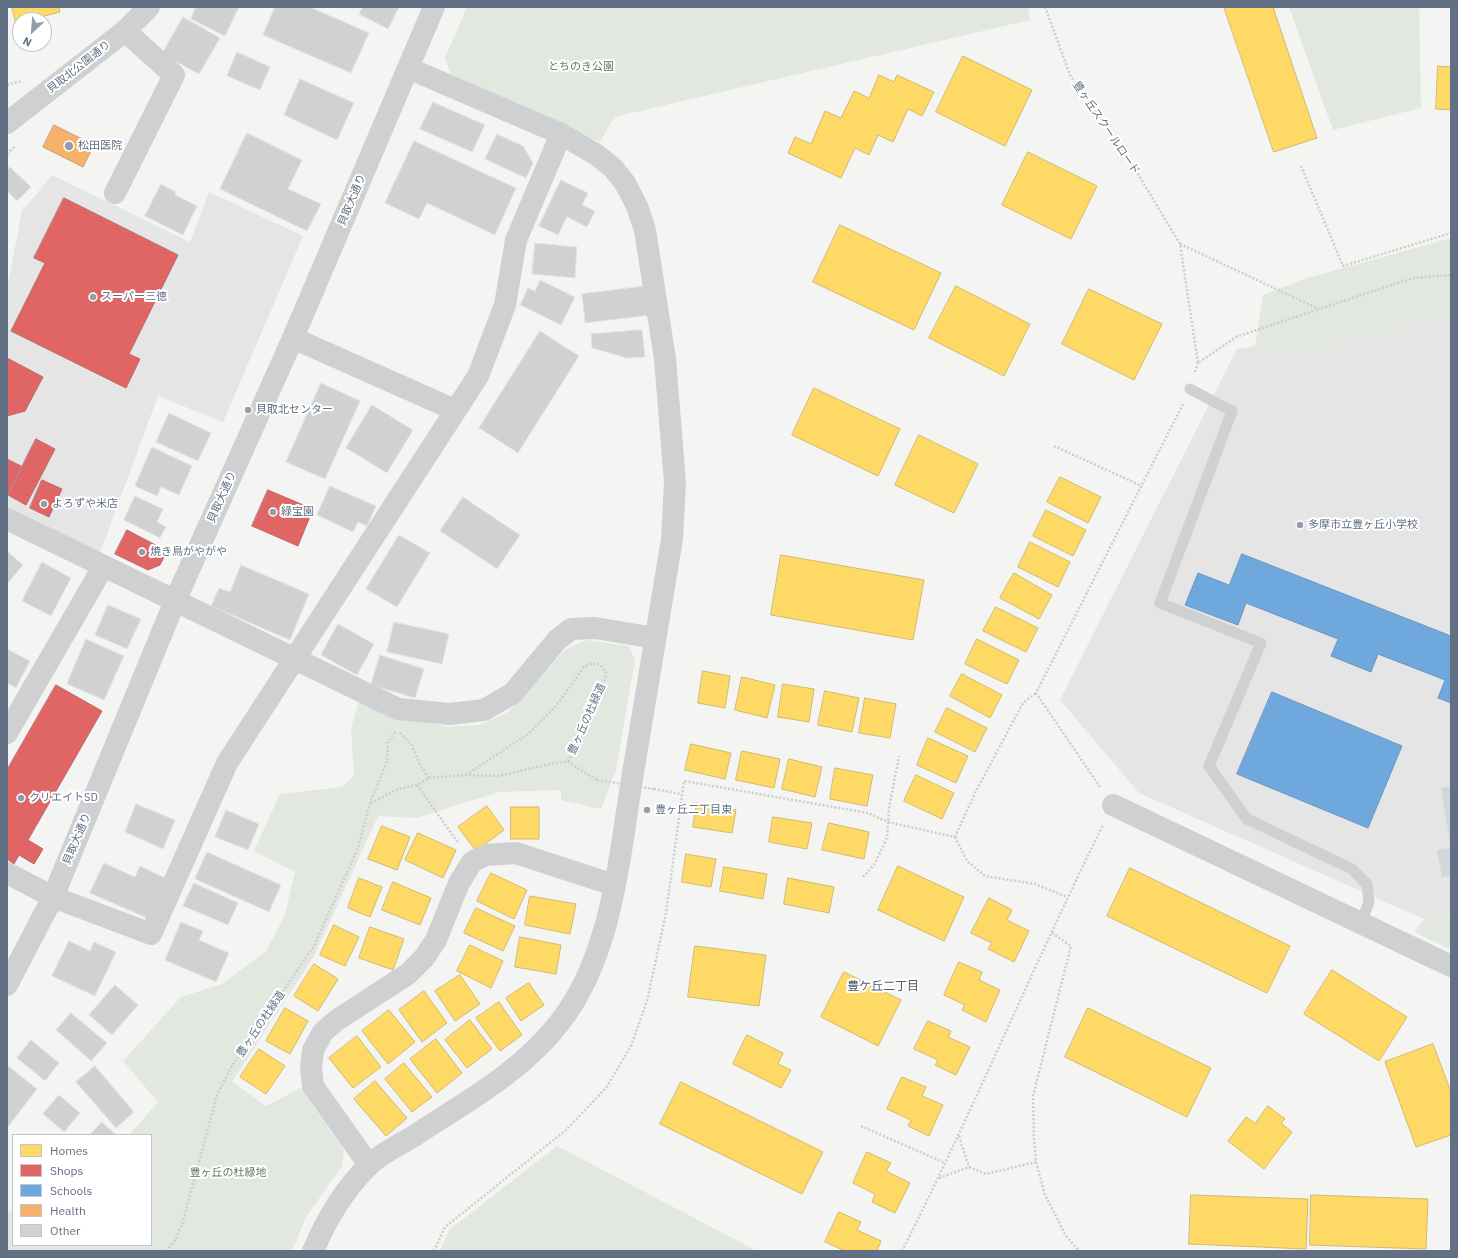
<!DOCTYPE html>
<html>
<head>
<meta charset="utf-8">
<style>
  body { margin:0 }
  #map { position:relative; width:1458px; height:1258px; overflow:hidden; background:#f4f4f2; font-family:"IBM Plex Sans",sans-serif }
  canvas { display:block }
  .frame { position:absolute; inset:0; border:8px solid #617085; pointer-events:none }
  .legend { position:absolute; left:12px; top:1134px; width:140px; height:112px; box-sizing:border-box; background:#fff; border:1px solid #c0c6ce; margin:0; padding:5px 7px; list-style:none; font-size:12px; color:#617085 }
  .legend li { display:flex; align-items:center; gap:8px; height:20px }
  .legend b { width:20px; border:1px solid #c0c6ce }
  .north { position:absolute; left:12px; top:12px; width:40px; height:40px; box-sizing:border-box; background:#fff; border:1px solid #c0c6ce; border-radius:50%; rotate:206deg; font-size:11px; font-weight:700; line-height:16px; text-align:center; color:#617085 }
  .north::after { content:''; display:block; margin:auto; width:14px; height:18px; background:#949eab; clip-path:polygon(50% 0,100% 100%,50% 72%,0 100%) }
</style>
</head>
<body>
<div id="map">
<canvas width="1458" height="1258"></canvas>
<div class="frame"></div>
<ul class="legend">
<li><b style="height:11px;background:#ffd966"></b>Homes</li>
<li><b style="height:11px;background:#e06666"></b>Shops</li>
<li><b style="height:11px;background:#6fa8dc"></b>Schools</li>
<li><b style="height:11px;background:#f6b26b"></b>Health</li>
<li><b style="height:11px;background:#d0d2d2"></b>Other</li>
</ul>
<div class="north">N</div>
</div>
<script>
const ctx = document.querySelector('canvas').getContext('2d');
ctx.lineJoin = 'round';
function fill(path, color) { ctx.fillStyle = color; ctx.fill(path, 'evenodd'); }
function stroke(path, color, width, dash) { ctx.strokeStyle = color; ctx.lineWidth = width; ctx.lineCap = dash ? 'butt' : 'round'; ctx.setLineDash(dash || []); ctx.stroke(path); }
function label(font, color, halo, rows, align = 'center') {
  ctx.font = font + ' "IBM Plex Sans","Noto Sans JP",sans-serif'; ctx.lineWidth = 4; ctx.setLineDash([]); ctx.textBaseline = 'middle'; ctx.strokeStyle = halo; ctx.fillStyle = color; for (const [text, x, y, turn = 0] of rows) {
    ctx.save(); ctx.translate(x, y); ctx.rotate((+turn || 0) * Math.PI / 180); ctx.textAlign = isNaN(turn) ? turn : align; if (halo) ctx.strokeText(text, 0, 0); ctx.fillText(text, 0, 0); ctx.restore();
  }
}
const built = new Path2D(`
  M52,175l138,67 19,-50 94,44 -80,186 -65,-26 -58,157 -93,-46v-218l15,-78z
  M1451,314v601l-27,4 -285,-126 -79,-93 177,-351z`);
const green = new Path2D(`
  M467,7h561l2,13 -416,97 -14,25 -149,-67 -6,-17z
  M1289,7h130l2,101 -88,22z
  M1451,238v78l-134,33 -63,3 9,-57 41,-16z
  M586,640l43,6 6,14 -19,110 -15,39 -40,-9v-10l-62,2 -83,26 -38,-2 -64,140 -82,126 34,24 35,-18 43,62 -2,16 -36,51 -14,34h-285v-42l6,5v31h138v-110h-22l29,-33 -35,-41 58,-64 41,-13 44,-33 19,-36 10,-43 -41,-21 26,-57 62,-7 12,-11 -3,-48 8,-26 28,13 63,12 30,-2 28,-13 57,-62z
  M1451,915v35l-36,-18 9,-13z
  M557,1146l200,105h-317l9,-21z`);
const water = new Path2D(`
  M1451,786v90l-9,1 -5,-27 14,-2 -10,-60z`);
const homes = new Path2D(`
  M12,7h47l1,5 -31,8h-9v3h-4z
  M1224,7h49l44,131 -43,14z
  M963,56l69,34 -27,56 -69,-34z
  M1438,66l13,1v43l-15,-1z
  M879,75l15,7 3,-7 37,17 -12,24 -14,-7 -15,33 -15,-7 -9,20 -14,-7 -14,30 -53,-25 7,-16 16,7 14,-33 16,7 13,-27 15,7z
  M1028,152l69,34 -26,53 -69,-34z
  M840,225l101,48 -27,57 -101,-48z
  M956,286l74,38 -26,52 -75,-38z
  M1089,289l73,35 -28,56 -72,-36z
  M814,388l86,41 -22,47 -86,-41z
  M919,435l59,29 -24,49 -59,-28z
  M1060,477l41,20 -13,26 -41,-21z
  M1046,510l40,20 -13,26 -40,-20z
  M1030,542l40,20 -12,25 -40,-20z
  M781,555l143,25 -11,60 -142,-25z
  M1014,573l38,22 -13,24 -39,-21z
  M996,607l42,21 -12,24 -43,-21z
  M977,639l42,21 -12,24 -42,-20z
  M703,671l27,5 -5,32 -27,-5z
  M962,674l40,21 -12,23 -40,-22z
  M742,677l33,8 -8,33 -32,-8z
  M783,684l31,5 -5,33 -31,-5z
  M825,691l34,7 -7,34 -34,-7z
  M865,698l31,6 -6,34 -31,-5z
  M947,708l40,20 -12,24 -40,-20z
  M928,738l40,18 -12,27 -39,-18z
  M691,744l40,9 -6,26 -40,-9z
  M742,751l38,8 -6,29 -38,-8z
  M789,759l33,8 -7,30 -33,-8z
  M835,768l38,7 -6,31 -37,-7z
  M916,775l38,18 -12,26 -38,-18z
  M697,803l39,7 -4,23 -39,-6z
  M487,806l17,24 -28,21 -18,-24z
  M511,807h28v32h-28z
  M773,817l39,6 -5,26 -38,-7z
  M829,823l40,9 -5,27 -42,-9z
  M382,826l28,11 -13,33 -29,-11z
  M418,833l38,17 -13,28 -38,-18z
  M686,854l30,5 -5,28 -29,-5z
  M898,866l66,31 -20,44 -66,-31z
  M724,867l43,7 -4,25 -43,-8z
  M1130,868l160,78 -23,47 -160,-77z
  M491,873l36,17 -13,29 -37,-18z
  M359,878l23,9 -12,30 -22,-9z
  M788,878l46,9 -5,26 -45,-9z
  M393,882l38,16 -11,27 -38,-15z
  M530,896l46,8 -6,30 -45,-9z
  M989,898l23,12 -5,10 22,11 -15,31 -26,-13 4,-6 -21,-10z
  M476,908l39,18 -12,25 -39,-18z
  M334,925l25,12 -14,29 -25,-11z
  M370,927l34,12 -11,31 -34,-12z
  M520,937l41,8 -5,29 -41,-7z
  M470,945l33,16 -12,27 -34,-17z
  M695,946l71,9 -7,51 -71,-9z
  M959,962l23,10 -3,8 21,10 -14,32 -24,-12 3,-5 -21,-10z
  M314,964l24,15 -20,32 -24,-15z
  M1332,970l75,47 -28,44 -75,-47z
  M844,972l57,28 -23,46 -57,-29z
  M460,975l20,29 -25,17 -20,-30z
  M529,983l15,22 -23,16 -15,-23z
  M424,991l23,32 -25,19 -23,-32z
  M499,1002l23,33 -22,16 -24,-33z
  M285,1008l23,13 -18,33 -24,-13z
  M1088,1008l123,60 -24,49 -122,-60z
  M389,1010l26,32 -27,22 -26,-33z
  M470,1020l22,29 -25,19 -22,-28z
  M928,1021l23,10 -3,6 22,10 -14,28 -21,-10 3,-5 -24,-11z
  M747,1035l36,18 -5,11 13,6 -10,18 -48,-24z
  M357,1036l24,31 -28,21 -24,-30z
  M436,1039l26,34 -25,20 -27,-34z
  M1433,1044l18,48v43l-35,12 -31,-85z
  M259,1049l26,17 -19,28 -26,-17z
  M404,1063l28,34 -20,15 -27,-33z
  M902,1077l24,10 -4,9 21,9 -14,31 -21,-10 3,-6 -24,-11z
  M375,1081l32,37 -21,18 -32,-37z
  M681,1082l142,70 -21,42 -142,-70z
  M1268,1106l17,13 -4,4 11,9 -28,37 -36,-28 18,-24 9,6z
  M867,1152l24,11 -5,8 24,12 -15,30 -23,-11 3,-8 -22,-11z
  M1191,1195l117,4 -2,50 -117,-5z
  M1311,1195l117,4 -2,50 -116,-4z
  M839,1212l22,10 -4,8 24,11 -4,10h-32l-20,-9z`);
const shops = new Path2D(`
  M64,198l114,57 -49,99 11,5 -14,29 -115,-57 34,-68 -11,-5z
  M7,358l36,19 -18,34 -18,5z
  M36,439l19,10 -29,56 -18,-10z
  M7,459l14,7 -14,28z
  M42,480l20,9 -13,28 -19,-9z
  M268,490l45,19 -15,37 -46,-20z
  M127,530l40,21 -7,14 -12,5 -33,-16z
  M56,685l46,26 -74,129 15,9 -9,15 -15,-9 -5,9 -7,-5v-89z`);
const schools = new Path2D(`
  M1242,554l209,82v67l-13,-5 7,-18 -67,-26 -7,18 -40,-16 7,-17 -92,-36 -8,22 -53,-20 13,-32 31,12z
  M1272,692l130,54 -34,82 -131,-54z`);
const health = new Path2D(`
  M54,125l40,20 -11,22 -40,-20z`);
const building = new Path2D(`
  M196,7h43l-14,29 -34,-17z
  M275,7h35l59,26 -18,40 -88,-38z
  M363,7h36l-11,22 -29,-15z
  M183,17l37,21 -21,36 -37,-20z
  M237,52l33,15 -10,23 -33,-14z
  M300,79l54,24 -17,37 -53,-25z
  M433,102l52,23 -13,27 -52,-23z
  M247,133l55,27 -14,29 33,15 -14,27 -87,-42z
  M497,134l26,12 10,17 -7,15 -41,-19z
  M414,141l102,47 -21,47 -68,-32 -8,16 -34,-16z
  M10,167l21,20 -14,14 -10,-10v-21z
  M561,180l27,13 -6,12 13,6 -8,16 -20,-10 -9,18 -19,-9z
  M161,184l15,8 -1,3 22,11 -14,29 -38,-19z
  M535,243l42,4 -2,31 -43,-4z
  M540,280l35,17 -14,28 -41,-20 8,-17 7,3z
  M646,286l4,29 -65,8 -3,-29z
  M642,330l3,27 -18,1 -35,-10 -1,-14z
  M540,331l39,25 -61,97 -39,-25z
  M321,383l39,18 -35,78 -39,-17z
  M372,405l41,25 -26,43 -41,-25z
  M169,413l42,20 -13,28 -42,-19z
  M152,447l40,19 -13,29 -18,-8 -4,9 -22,-10z
  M330,486l46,20 -9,20 -9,-4 -5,10 -36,-17z
  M135,496l28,13 -6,13 9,5 -6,11 -36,-18z
  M463,497l57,38 -23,34 -57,-38z
  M399,535l31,18 -33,54 -31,-18z
  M7,551l16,14 -16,19z
  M42,562l29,16 -20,38 -29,-15z
  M241,565l68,29 -19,46 -79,-34 8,-18 11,4z
  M108,605l33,14 -14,30 -32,-14z
  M394,622l55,12 -7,30 -55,-12z
  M338,624l36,20 -17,31 -36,-20z
  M86,639l38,17 -20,44 -37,-16z
  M7,649l23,12 -14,27 -9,-5z
  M380,655l44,14 -9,29 -44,-13z
  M136,804l39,16 -12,29 -38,-17z
  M226,810l33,14 -11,26 -33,-13z
  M207,852l74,33 -12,27 -74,-33z
  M104,863l31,14 5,-11 25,12 -18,40 -57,-25z
  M194,883l44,20 -10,22 -45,-19z
  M181,922l22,9 -4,9 30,13 -13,29 -51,-22z
  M69,941l21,10 4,-9 22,10 -21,44 -43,-20z
  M115,985l23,20 -26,30 -23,-20z
  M71,1013l36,30 -16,18 -35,-31z
  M31,1040l28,23 -14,18 -28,-23z
  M7,1065l30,24 -30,39z
  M95,1066l39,46 -18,16 -40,-46z
  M59,1095l21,18 -16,19 -21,-18z
  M102,1122l14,13h-26z`);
const path = new Path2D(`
  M1045,7l25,68 65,94 45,75 18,119 38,-26 83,-28
  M7,85l14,-4
  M7,154l8,-8
  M1301,166l42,100 108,-33
  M1180,244l139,65 94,-31 38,-3
  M1195,372l3,-9
  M1054,446l88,40
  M400,733l12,12 8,20 9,13
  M466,775l62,-41 28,-28 28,-39 8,-4 8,2 6,7 -2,12 -36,78
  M417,785l42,59
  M1100,787l-64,-94 147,-289
  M654,789l27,5
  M371,803l27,-14 19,-4 12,-7 37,-3 32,1 56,-13 14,-1 29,18
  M955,837l20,-44 48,-90 13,-10
  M955,837l12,24 18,15 50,8 32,13
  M863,877l11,-12 13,-27 2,-30 10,-52
  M1052,933l19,13 -38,150 1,44 2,22 9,33 21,41 13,15
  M861,1126l84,37
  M959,1136l10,31
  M939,1178l30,-11 17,7 50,-12
  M166,1251l9,-11 7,-15 35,-130 15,-29 82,-120 44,-98 12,-45 17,-42 1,-19 7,-10
  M434,1251l11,-24 120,-96 41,-43 25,-42 16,-45 19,-88 18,-132 184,32 20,9 67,15
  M902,1251c71,-140 131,-285 201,-426`);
const service = new Path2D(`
  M1190,389l42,22 -72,192 101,40 -52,123 38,53 105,50 15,15 2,18 -8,20`);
const minor = new Path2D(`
  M115,193l59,-118 -49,-44
  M293,338l162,72
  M7,519l391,190 52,5 34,-4 29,-17 44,-53 14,-11 24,-1 60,10
  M7,733l96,-166
  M1113,805l338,161
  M7,873l46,24 98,37 76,-171 251,-387 27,-71 11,-65 45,-106
  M369,1165l-56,-79 -2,-19 2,-17 10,-18 14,-12 71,-46 16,-16 12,-18 23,-57 13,-21 14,-7 30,-2 98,32`);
const tertiary = new Path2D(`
  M7,123l118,-92 24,-24
  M7,985l46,-88 122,-296 118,-263 141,-331
  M313,1251c13,-31 31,-61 55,-85 12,-12 31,-21 46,-30 51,-34 108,-64 146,-114 53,-68 59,-166 73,-249 13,-78 26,-156 39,-234l3,-56 -10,-124 -20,-129 -8,-24 -12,-23 -12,-15 -16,-13 -36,-21 -153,-66`);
const pathBridge = new Path2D(`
  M597,780l57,9`);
const markers = [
  [69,146,5,"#949eab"],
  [93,297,4,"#949eab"],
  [248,410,4,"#949eab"],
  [44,504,4,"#949eab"],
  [273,512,4,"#949eab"],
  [1300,525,4,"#949eab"],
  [142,552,4,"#949eab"],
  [21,798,4,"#949eab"],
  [647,810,4,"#949eab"]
];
const streetNames = [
  ["貝取北公園通り",79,67,-38],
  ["豊ヶ丘スクールロード",1106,128,56],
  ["貝取大通り",352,200,-67],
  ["貝取大通り",222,497,-66],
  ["豊ヶ丘の杜緑道",587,719,-66],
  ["貝取大通り",77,839,-67],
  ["豊ヶ丘の杜緑道",261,1024,-56]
];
const parkNames = [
  ["とちのき公園",581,67],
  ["豊ヶ丘の杜緑地",228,1173]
];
const poiNames = [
  ["松田医院",78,146],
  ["スーパー三徳",101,297],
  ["貝取北センター",256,410],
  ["よろずや米店",52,504],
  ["緑宝園",281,512],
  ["多摩市立豊ヶ丘小学校",1308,525],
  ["焼き鳥がやがや",150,552],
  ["クリエイトSD",29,798],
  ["豊ヶ丘二丁目東",655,810]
];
const neighbourhoodNames = [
  ["豊ケ丘二丁目",883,987]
];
fill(built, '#e4e5e4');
fill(green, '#e2e7e0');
fill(water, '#d1d7db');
fill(homes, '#ffd966');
stroke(homes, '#d0ba6f', 1);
fill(shops, '#e06666');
stroke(shops, '#ba696f', 1);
fill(schools, '#6fa8dc');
stroke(schools, '#6b97c2', 1);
fill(health, '#f6b26b');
stroke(health, '#c99e73', 1);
fill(building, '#d0d2d2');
stroke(building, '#e3e3e2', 1);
stroke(path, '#cdcdcd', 2.5, [2, 2]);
stroke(service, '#cfd0d1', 11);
stroke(minor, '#cfd0d1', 22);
stroke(tertiary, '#cfd0d1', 22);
stroke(pathBridge, '#cdcdcd', 2.5, [2, 2]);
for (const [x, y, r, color] of markers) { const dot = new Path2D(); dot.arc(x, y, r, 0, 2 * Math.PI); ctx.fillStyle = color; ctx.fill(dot); stroke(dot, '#fff', 1.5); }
label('11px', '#617085', '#fff', streetNames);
label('11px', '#637b61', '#fff', parkNames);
label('11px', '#617085', '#fff', poiNames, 'left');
label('12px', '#505b69', '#fff', neighbourhoodNames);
</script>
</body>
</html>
